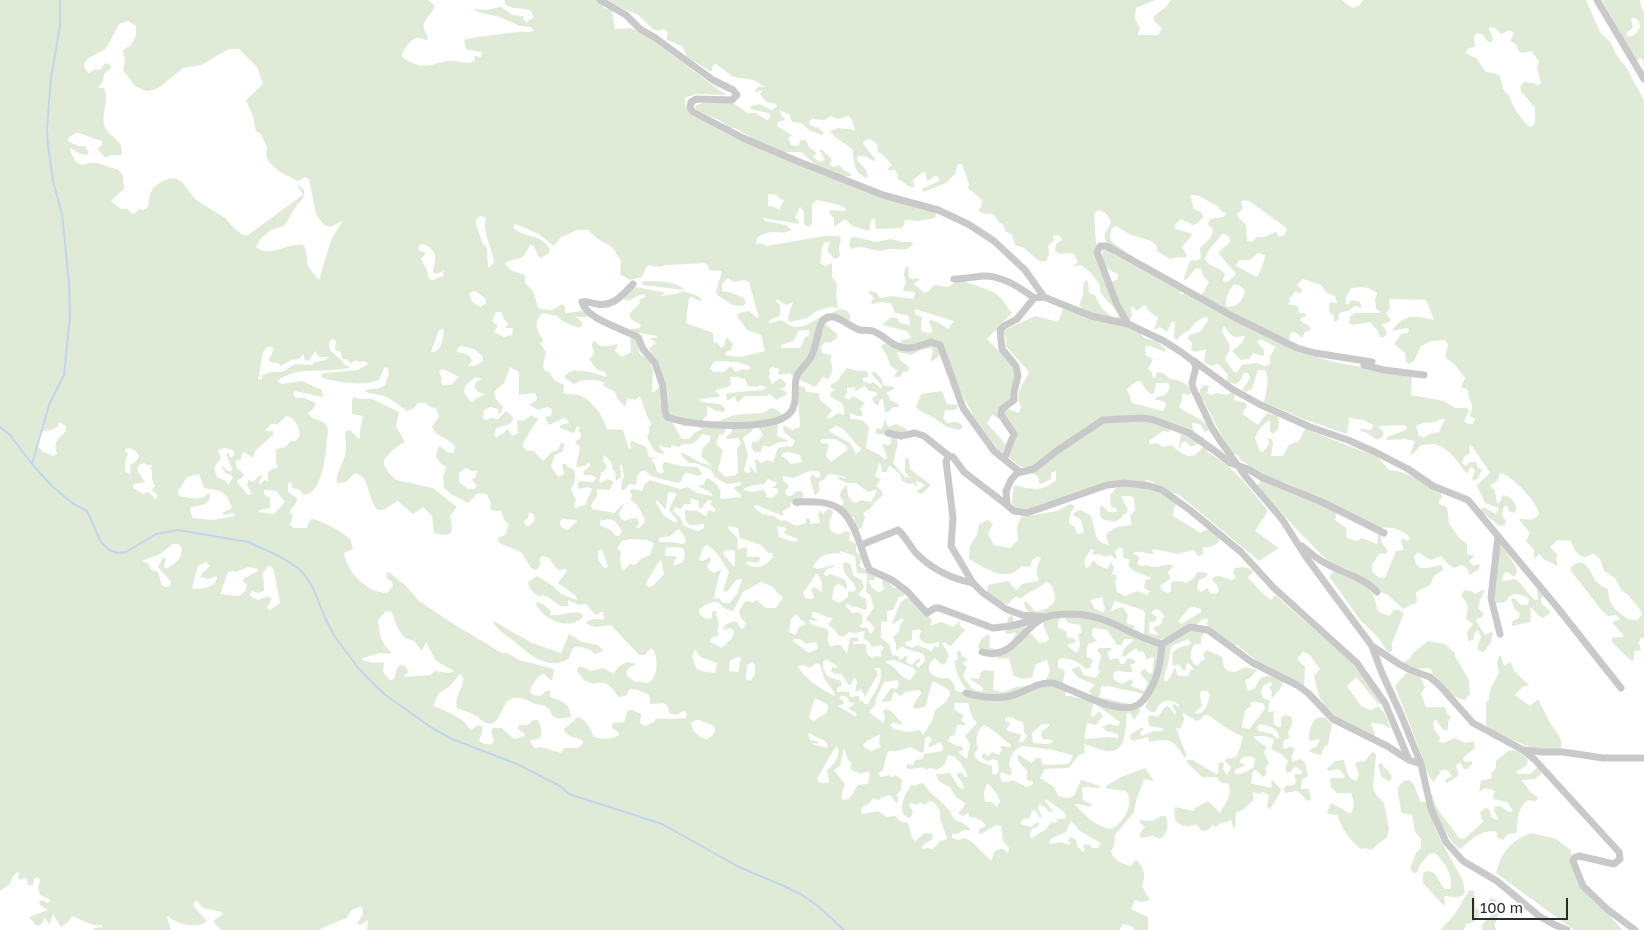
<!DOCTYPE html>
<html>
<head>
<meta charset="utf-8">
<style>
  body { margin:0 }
  #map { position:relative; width:1644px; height:930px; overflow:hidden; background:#fff; font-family:"Golos Text",sans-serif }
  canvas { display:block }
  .scale { position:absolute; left:1472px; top:898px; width:96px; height:22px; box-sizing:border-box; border:2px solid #2c2c2c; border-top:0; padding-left:6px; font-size:15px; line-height:18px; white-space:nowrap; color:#2c2c2c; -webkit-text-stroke:4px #fff; paint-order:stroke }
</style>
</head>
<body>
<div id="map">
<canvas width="1644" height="930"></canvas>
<div class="scale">100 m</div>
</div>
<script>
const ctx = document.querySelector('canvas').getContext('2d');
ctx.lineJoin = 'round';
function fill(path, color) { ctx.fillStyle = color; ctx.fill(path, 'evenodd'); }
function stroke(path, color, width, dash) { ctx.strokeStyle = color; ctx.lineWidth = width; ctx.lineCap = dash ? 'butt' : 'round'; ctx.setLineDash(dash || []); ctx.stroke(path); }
const green = new Path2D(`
  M0,0h428l7,6c-5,12 -18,17 -7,30l-1,4c-3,0 -6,-2 -9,-2 -6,-1 -15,12 -16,18 3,4 4,4 9,6 16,8 22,1 37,-1 10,-2 14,5 27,0l-1,-5 7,1 1,-5 -16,-3 -2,-9 2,-1c17,-3 34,-5 51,-7 6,-1 11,1 16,-1l-2,-4 -11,-1 -20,-9 -22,-5 -5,-3 13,1 15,-3 12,8 10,1 1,4 3,2 7,-5 -4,-7c-9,-2 -16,0 -24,-5l-2,-5h92l7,2 1,6 8,2 3,19 16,-1 16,8 79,59 -30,-1 -11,4 1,11 7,7 35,18 67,29 87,34 48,13 6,4 -1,4 -16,3 -14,-1 -1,5 -2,3 -26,1 -1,-10 -3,-1 -3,13 -17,-5 -7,-7 -11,8v-9l-5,-5 1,-3 14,1 2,-2 -7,-4 -22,-5 -5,4v18l-2,5 -6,-2v-13l-4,-5 -5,11 4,3v3l-36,-6 2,3 21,4 6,5c-13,7 -18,-4 -35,8l-1,6 4,-1 7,3 57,-10h14l3,2 -2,10 1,7 -2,3 -4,1 -7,-9 3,-8h-5c-5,6 -3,13 -5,21l5,3 7,-3v15c7,5 5,9 4,16 0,5 2,10 2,14l-7,-1 -11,3 -5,2 -7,6 -19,4 -1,-5 5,-15 -7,3 -9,-6 -1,2 4,4c2,17 -4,9 -12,17l3,1 10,-3c5,2 8,6 14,7 11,1 17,-6 26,-10 6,-3 13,-4 18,-8l8,2 4,5 -2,5 -8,1 -9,-2 -7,4 12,10v4l-7,5 -5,-1 -4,5 1,6 10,2 -2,6c3,6 4,11 -2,18l-5,-2 -6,8 -3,2c-8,-6 -18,-7 -25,-14l-9,2 -2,-1 1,-5 -7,-2 -3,3 1,3 -1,4 3,7 8,-6 6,5 -1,4 -5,2 5,2 2,3 -11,6 -6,-6 -3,2h-22l-8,7 -2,-7 -8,5 -1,-7 2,-1 33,-3 6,-2 -7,-3 -3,2 -9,-1 -3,-7 -7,-2h-8l1,7 -3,3 -12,3 -1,1 5,4 -1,2 -20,2 3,3 18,2 5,4 -1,4 -8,-1 -9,-5v8l-5,8 3,6 6,-2 -3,-5h11l12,-5 11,-2 21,-1 8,-5c6,0 13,7 14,13l-7,4 -1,11 10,4v2h-8l-10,5 -6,-2 -2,7h-7l-3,-6 1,-4 6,-1 5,-6 -4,-7v-3h-6l-1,6 -9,7 5,17 -4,15 2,3 5,-1 -2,-7 8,9 -2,-14 2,-1 4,4 6,-3 6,2 5,-14 9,-2 5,1 3,-6 -11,-9 -1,-4 1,-3 8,5 6,-2 2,-2 -2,-30 1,-10 6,1 1,5 13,1 1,7 12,10 -5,7 2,2 9,-6 6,2c2,-13 -5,-13 -14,-19l1,-4 5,-2 -5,-2 -1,-3 9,-5 2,-5 6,-7 11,3h8l2,2v4l-5,1v3l7,3 3,-2 9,7v-3l-10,-12 1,-3h1l8,8 1,6 11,2v2l-8,4 3,3 1,4 7,3 2,4h-6l-5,5h-3l-2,-13 -3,1 -2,6 -4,-3 -2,-5 5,-3v-3l-8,-1 -4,-5 -3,1 -5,4h-2v-4l-8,1v4l-3,5 5,3 4,-4 12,7 -5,6 3,5 -1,2h-5l-7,-3v5l2,1 10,1 7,7 -3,21 14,7 4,4h3v-2l-5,-13 7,1 2,-2v-5l-2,-3 -13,-1v-6l6,1 3,-10 3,8 8,-3 11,5 -3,6 -8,2 2,6 -5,20 12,14 5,1 -5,-6v-13l4,-1 1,11 21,16 -9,9 -4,-1 -1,-2 7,-5v-2l-8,-3 1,4 -1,2 -2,-4 -5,1 -7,-3 -2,-7 -10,-8 -2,1 -1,5h-5l-2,-10 -5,14 6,3 -5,7 6,5 1,4 -8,7 -5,7 -7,4 2,4 -3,10 -3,3 -3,-2 -2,-11 -10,-2 -7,-8 1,-2 3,1 3,-3 -4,-7 1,-5 6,-7c0,8 1,16 9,19l6,-3 9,2 6,-11 -2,-1 -7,2 -12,-9h-9l-9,-4 1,-2 7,1v-1l-14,-3 -5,1 -3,5 -5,2v9l-4,5 -5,-17 2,-5 5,4 4,-2 -2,-5h-9l-17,7 -10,-2v4l6,6 -4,6 1,3 5,1 6,-5h4l2,2 1,8 -6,6 -7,-4 -1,4 -7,4v5l-27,-11 -3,1 9,8 12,2 7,5 4,-1 11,6 10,-3v-5l4,1v5l9,-1 1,-2 -2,-6 2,-5 3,4 5,-5h3l2,4 -4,9 1,7c4,6 10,7 15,2l5,1 -1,8 7,4v8l6,4 -3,10 17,10 -2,4h-5c0,6 5,11 11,12l4,-3 -2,-8 2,-1 6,3 4,5 5,-1 5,4 1,4 -6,2 -6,13 -6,1v11l-6,-1v17l8,6 3,11 6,1 2,4 7,-5v5l-1,2 6,3 5,-6 3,-1v3l-4,4 2,3 7,-7 -1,-6c-7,-5 -15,-3 -22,-9l-5,4h-1v-6l-3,-7 6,-5 1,-8 4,-4 -2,-2 -9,6 -1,-1 8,-20 6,-5h3c7,8 16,14 23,22l-2,6 11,-4 13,5 5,-6 1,5 5,4 -14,16 -3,-1 -3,-3 -3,1 7,12 -3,8 -4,2 -7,-7c-8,7 -9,14 2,19 4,2 9,0 13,2l4,5 2,7 12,3 1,-1c-7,-10 -15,-20 -14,-33h3l-1,-7 3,-3 2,6 6,4 -6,3 5,4 -4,9c7,9 7,15 20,15v-3l-14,-10 10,1 1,-6 4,-3 10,1 -1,19 11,2 12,-5 18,-2 8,-5h4l4,-9 -3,-11 -11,4 -4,13c-5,3 -14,2 -19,-2l-4,-17 -12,1 4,-5 -19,-2 -4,-5 3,-7 7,-6 2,3 -1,11c18,3 21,2 27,-16l-7,2 -4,-1 3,-15 4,-4 3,11 3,1 6,-3 1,2 -1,10 8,-1 7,9 7,-1 3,-3 -6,-14 -1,-9c-9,-4 -17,-2 -18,-14h3l8,9c8,1 17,-4 20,-11 0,-7 -2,-16 -9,-18 -8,7 -17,9 -24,16l-7,-1 -7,7c-7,-2 -16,-6 -21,-12l1,-7 20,-4 8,9h1l5,-6 16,-3 1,-1c-4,-9 -2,-14 2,-22l-4,-1 -5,3 -1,6 -3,1 -6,-1c-4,3 -9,8 -14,8 -13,2 -28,-9 -39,-15l1,-13 7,-11 2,-11 9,-4 5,4 -5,10 6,11 16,3 8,-8 -1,-13 4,-10 36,-6 13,-7 5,2 -5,8 -1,9 6,4 2,7 7,-1 -3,-13 -8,-5 2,-3 6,-2 10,6c5,12 1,26 18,29l-3,-9 1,-3 10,-6 15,-2 -2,-9 5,-6 -1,-12 -3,-2h-10l7,14 -2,4h-2l-4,5 -6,3 -12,-3 -2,-4v-9h3l5,6h9l-1,-4 -5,-1 -1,-12 7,-8 13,-2 -1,-4 -32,4 -53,22 -16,3 -11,-1 -5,-6 2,-18c17,4 28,8 42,-5v-9l-5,2v6l-10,5 -2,-1 -1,-7 -7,-3v-5l-10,-1 -14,-11 8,-22 -11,-13 -12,-6 -5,8 19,22 -5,9 -27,-37 -17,-33 -18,-43h-2l-2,4 4,6 1,4 -6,5 -4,1 3,-10 -2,-3 -8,1 -12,6 -14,-3 4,9 7,5 1,5 -6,1 -3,5h-6l4,-7c-10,-3 -8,-9 -12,-16 -2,-3 -4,-5 -5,-8l4,-3 11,4 4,-1 1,-6 7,-1 3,-2 -4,-6 -25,-6 9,-8 6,1 3,5 10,2 -1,-7 -2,-3 -12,-2 -4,-10 -10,-1 -9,2 -1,-3 3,-2 -6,-8 8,1 4,6 11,-2 22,3 2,-4v-3l-11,-1 -1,-2 3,-7 -2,-7 1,-7 3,-2 1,11 3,2 5,-1 3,1 -6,5 10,9 5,-2 5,-6 14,2 11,-7c5,1 34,11 37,14 6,4 11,13 16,19l-25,26 24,24 5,14 -4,9 -1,15 -7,4 4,4 11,4 2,-6c-7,-16 2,-21 8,-35l-24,-27 2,-4 -4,-10 32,-15 23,6 5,-13 17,5 2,-6 -3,-3 4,-10v-10l3,-5 2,1 1,12 6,2c5,11 10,19 21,23l4,-3 -1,-4 -11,-9 -8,-10v-7l-9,-12 -10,-8 -9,2 6,-5 -4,-8c-6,-3 -13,3 -19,-3l1,-7 6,-4 -3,-5 -6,1 1,4 -6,6 1,8 -3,7h-7l-15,-13 -9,-3 -3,-10 -7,-4 -2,-7 -3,-1 -7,-9c-6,0 -11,0 -15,-4l3,-3 1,-7 -9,-8 -5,-3 1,-5 -7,-20h-4l-3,10 -9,9 -22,9 -2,-3 17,-8v-4l-4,-1 -5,4 -3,1 -2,-9h-2l-10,8 2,7h-5l-13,-9 1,-3 -3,-5h-8l5,-5 -8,-9 -6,-4 -1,-8 -7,-5 -6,2 -1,3 13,16 -2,1 -10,-5h-6l-1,4 9,10 2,8c-13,-3 -15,-16 -15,-28 -7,-7 -18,-11 -23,-19l8,-3 17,2 -3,-10 -3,-4 -11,3 -7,-3 -7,4 -12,-1 -3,3 1,3 9,3 5,5 -2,2 -13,-5 -8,-7 -9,-1 -3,-8 -8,-3h-2l6,9 -7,2 -1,4 15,9 -4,3 3,7 5,1 3,-1 1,-5h6l3,7 8,6 -4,4 7,5 5,-2 -5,-9 1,-2 10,9 1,3 -3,3 4,3 6,-2 5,5 8,4 -2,2c-21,1 -34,-11 -49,-24h-18l-30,-13 -18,-11h-5l-9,-7 -25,-11 -1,-4 7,-3h31l15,10h7l12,7 4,-3 -3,-4 -17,-4h-1l1,-3 9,-2 11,6 6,-3 -1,-3 -10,-2 -6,-8 3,-4 -7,2 -2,-1 4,-4h7l-11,-7 -21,-3 -17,-13 -3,1 -1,6h-2l-23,-14 -4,-10 -17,-8 2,-6 -4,-4 -6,2 -4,-1 -16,-15 -19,-8 -11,-7h547l-19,8 -1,10 5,11 -2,4v2h20l4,-6 -1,-2 -7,-6v-5l12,-9 5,-7h171l10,8 8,-3 3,-5h223l14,32 11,11 5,11 10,13 18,33v537l-4,2 -1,4 2,7 -7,1v9l-3,1 -19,-19v-4c4,-2 9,1 12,-2l-11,-13 1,-2 6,-1v-1l-4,-4 -8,1 -5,-4 -32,-41v-4c15,-13 18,5 26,15 3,4 7,5 11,7 1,4 0,8 2,12 4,9 18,21 28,19l4,-6 -3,-6 -12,-14 -5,-3 -7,-13 -11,-7 -4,-12 -6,-5c-3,0 -5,2 -8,3 -9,1 -13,-10 -15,-16l-13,-1 -8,7 8,8 -2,4 2,7 -13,-6 -6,-6 -5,5v-9l-8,-9 4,-8 -10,-12v-2c8,0 13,3 19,-5 -1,-11 -27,-39 -39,-41l-2,7 -8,6 5,5 2,12 3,-1 3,-7c7,1 14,8 13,15l-2,3 -5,-2 -2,-5h-3l-2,9 4,6 -1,4 -6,1 -18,-15v-2l3,-2 12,7 3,-6 -14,-5 -7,-15 -1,-3 13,-12 -18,-27h-3l1,7 -6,4 -2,5 3,4 5,-4h6l2,6 4,1 -4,9 -4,3 -2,-3 3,-7 -2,-3 -3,-1 -3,7 -1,-1c-8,-11 -18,-27 -33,-29 -4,0 -7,1 -12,1l-8,9h-3l5,-13 -10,-2 -19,1 1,-3 19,-7 1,-3 -3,-2 -24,1 -1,2 4,3c2,5 -2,7 -6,9l-10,-7 -7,-2 1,-2 10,1 2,-3v-2l-9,-5 -15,-2 -2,16 -44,-15 -39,-17c2,-10 6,-23 1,-32h-7l-6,19 -7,3 -2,-3 7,-11 -2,-5h-4l-4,8 -4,3 -10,-2 2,-7 -10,-11 -7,2 -7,-4 2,-13 -11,3 -4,-2 1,-7 -4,-4 1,-4 11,-3 8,-11v-4c-9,0 -12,6 -18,12 -6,6 -7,2 -13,11l-3,-2 1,-17 -3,1 -5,10 -7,-5 -6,3 4,-12 -9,-7 -3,-5 -1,-1 -9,6 -2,-4h-3l1,8 -4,11 7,1 9,11 12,3 10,8 -1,3 -15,-6 -5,1 1,8 7,4 -5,10 4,3 1,6h3v-5c6,-2 10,2 14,6 9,1 20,4 21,15l-2,1 -7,-1v7l-3,6c9,8 23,10 30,21l-3,5 -1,-1 -5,-8 -8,-1c-1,8 6,12 12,14v1l-5,3 -1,3 -7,3 -6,-6 -3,2 -2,5h-1l2,-17 -2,-3h-6l-4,4 -6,-1 -14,10 1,3 7,-1 6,4 9,-2c4,5 14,14 23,10 3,-2 7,-7 9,-9h6l-3,6c26,14 43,36 61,59l-13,20 24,17 -20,13 -81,-67 -8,-1 -15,-8 -1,-3 -7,-2 -4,4h-5v1l41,15 -1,4 -4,3 -1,9 28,17 2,-2 8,-3 7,7 1,7 -8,5h-8v7l-3,2 -3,-1 -1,-3 -3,-2 -15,4 -25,-5 -1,1 2,4h-2c-7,-1 -12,-4 -19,-1l7,5 -3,6 5,2c6,-2 8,1 14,1 7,-1 10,-4 18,-1l-6,6 2,7 -10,7 3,5 5,2 3,-2v-9l9,-1 6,2 8,-5 3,-6h6l5,2 -2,3 -7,3 -2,7 1,3 3,2 6,-4 3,5 6,1 3,-4 -2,-5 -5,-5 2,-3 5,-1 13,4 4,-2 -3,-5 2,-5c7,-1 13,-2 18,4l-5,5 14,16 9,7 4,-5 80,70 26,37 -2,3 -23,-28 -9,9 14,20 10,4 5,-3h3l6,7 6,15 -9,-5 -11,-1 4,11 -2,4 -33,-18 -15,-14 -6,-10 -5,-20 6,-7 -10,-14 -7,-3 -6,7 8,8 -1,20 -46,-25 -21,-17 -3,1 -25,-19 -2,-2 1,-6h-5l-8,7 8,4 1,3 -3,5v6h-6c-6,7 -6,19 3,22l3,-5 4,-2 -2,-5 4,-4 15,7 2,10 4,4 7,1 10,-5 12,3 -7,8 -5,2 2,10 1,1 7,-3c2,-3 3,-8 6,-10 6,-5 18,0 23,3l-4,8 -8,9 -1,-1 1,-6 -3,-3 3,-4 -1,-2 -8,4 -2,6 2,6 7,3 -2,10 2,1 5,-1 -2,5 1,8 4,3h3v-9c4,-4 7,-3 11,0v5l-4,10 2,5 -6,2 -1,8 2,1 4,-2 6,1 -3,8v6l8,-3 5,4 3,13 -6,4 -1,9h8l2,10 -3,2 -11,-10 -12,2 -1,-4 2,-3 8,-1 2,-3 -2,-8h8v-3l-7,-5 -4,6 -4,1 -2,-5 3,-7 -7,-7 -10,-5 3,-10 -10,-3h-10l2,4 11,7 -3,5 5,11 -4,5 2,5 -4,4 -7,-7 -3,1 -2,12c7,3 13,2 19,5l2,-2 -1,-5 1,-1 9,9c0,6 -8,13 -11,21l-3,-4 2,-10 -6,-4 -4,2 -6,-2v8l-9,9 -8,4 -1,16 -2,-2 -2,-7 -4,2 -7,1 -4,4 -4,-2 -4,5 -6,1 -5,-6c-4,-1 -8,2 -12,1 -12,-3 -11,-10 -10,-19l19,4 1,-3 13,-7 12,12c5,-10 13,-18 8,-30h-6l-6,-6h-14l-15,-14v-3h6l23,14 2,-1 1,-10 2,-1 3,2 -1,5 4,6 4,-8 -6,-6 1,-2 10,-2 5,-12 2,-8 -18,-10 -17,-12h-4l-3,4 -4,2 -14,-8 1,7 -4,9 -4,-1 11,29h-3c-10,-18 -16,-19 -35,-15l-1,-5 -15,4 -3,-2 1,-5 10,-6h3l-4,5 2,3 12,-5h10l-2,-3 -13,-2 -1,-9 3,-2 7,2 6,-9 3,-2 3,2 5,7 1,-3 -4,-7 3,-1 3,3 2,-2c-13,-7 -19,-6 -25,7h-4l-6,-5 7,-17v-6l-8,10 -36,-8h-6l-2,3 1,3 -2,5 35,8 7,5 -7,10 -4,-7h-3c-2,13 1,41 -20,38 -8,-1 -15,-5 -23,-7l1,9 -6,2 -10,13 -24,1 -5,9 14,9 4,9 9,2 7,-2 7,-16 19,6 -1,2 -15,-1 -2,1 1,12 9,5 -1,2 -14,-3 -2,1c11,11 20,21 36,24 13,-6 24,-26 15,-38l-18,-2 -3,-2 1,-1 15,-9 24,-9 9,13 -10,-2 -8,22 -2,11 -19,23 -1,11 -3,5c2,9 11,13 19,15l6,-6c9,7 10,17 6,26l8,14 -9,2 -6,-2 -4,9 17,8v13h-13l-4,-4 -9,-2 -2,6h-753l1,-10 -8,5 -3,-2c5,-6 8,-10 4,-17l-9,4 -6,9 -5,1 -23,10h-97l-8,-9 10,-7 -1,-2 -19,-4 -7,-8 -3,6 14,15c-9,9 -31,3 -39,-5l-1,1 4,13h-77v-2l8,-1v-2h-9l-21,-9 -4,6 -7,5 -8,-13 -3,10h-1l-5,-7 -1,5 -4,4 -5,-2 -1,-3 -4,-3 2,-2 17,-6 -8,-5 -1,-3 3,-2 5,3 4,-3 -11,-5 -2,-7 2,-8 -2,-3 -4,2 -1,6 -5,1 -1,-7 -3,-1 -4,2 -2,-2 1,-5 -1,-1 -5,4 -3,8 -10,7zM128,21l8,5v9l-5,10 -8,5 2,11 -2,9 12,16 11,5 7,-1 7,-3 23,-19 18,-3 28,-16h10l18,18 6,17 -17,16 7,16 3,15 4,2 7,14 -1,8 3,7 9,9 20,10 8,-4 3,3 7,34 8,11 7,2 12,-7 -12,20 -12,40c-3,-4 -8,-9 -11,-14 -3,-7 1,-14 -5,-21 -15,-3 -35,14 -47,2l5,-9 10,-8 13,-4c4,-6 7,-12 11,-18 5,-8 10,-8 9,-18l-7,-6 6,11 -55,40h-5l-8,-6 -10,-11 -30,-19 -13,-17 -7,-4c-9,0 -20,6 -24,14 -3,5 -1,11 -4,16l-4,2 -4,-1 -5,5h-2l-4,-5h-7l-10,-8 13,-12 -1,-13 -4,-6 -22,-7h-7l-8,2 -6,-3 -6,-11v-3c6,2 9,7 17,7l2,-3 -4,-6h-7l-10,-5v-3l8,-5c10,1 17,6 26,8v5l-4,1v2l7,9 7,-3h9l1,-2c1,-14 -12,-15 -17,-26 -5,-11 5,-26 -1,-39h-6l5,-7 1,-7 6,-5 1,-4 -6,-2 -5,7 -5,-1 -6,4c-15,-13 9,-18 16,-24 6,-6 9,-18 14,-25zM1490,27l5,1 6,6 7,-3h4l2,2 -4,8 6,3 3,8 4,1 8,-2 8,10 -2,7 4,16 -4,1 -3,-2 -10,-1 -4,5 1,4 14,17v15l-3,4 -4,-1 -12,-15 -7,-15 -6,-7 -3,-13 -6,-3 -8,-1 -10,-14 -11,-5 4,-5 6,-1 -1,-11 3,-3 5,1 6,8h4l1,-4 -4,-9zM768,194l9,1 3,4 4,1 -5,10 -5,-3 -6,-1zM1193,195c9,0 16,8 25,11l2,4 7,4 -4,3 -13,2 -2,5 5,6c-1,9 -8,12 -13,18l1,10 -6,3 -2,-1 -3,1 -6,17v2h2l10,-12 5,1 2,7 6,6 -7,12 -7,3 -7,-6 -8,4 1,-4c-24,-17 -49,-35 -78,-42 -3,12 3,21 15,25v5l-7,3 4,9h-4l-5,-7 -9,-27 -3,-43 4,-4c7,1 10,5 13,12 -1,3 -4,7 -6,11 -4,12 14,17 22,20l-16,-12 -1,-5 2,-8 4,-2 13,8 22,7 6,5v5l13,8 9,-2 5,1 3,-2 -5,-9 10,-12 -2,-2 -15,-4 -1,-3 7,-7 12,6 5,-2 5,-6 -2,-5 -7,-3 -4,-13zM1243,200l8,2 34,25 2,2 -3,6 -5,2 -2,-4 -2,-1 -10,5h-8l-5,5 -5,-1 -1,-16 -7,-7 -2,-4 6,-5 -2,-7zM481,216l5,2c-5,11 6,30 8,44l-4,5h-2l-1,-19 -5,-6 -6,-19v-4zM515,224l24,10 15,12 7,-9 6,-2 9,-5h12l10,9 14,8 9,14 -1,13 10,6 12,-3 4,-9 3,-3 10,2 8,-2 38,-2 3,2 1,5 12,1 1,1 -6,19 1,4 16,10 10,1 3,-3 -2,-5c-7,-3 -14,-6 -22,-7v-7l6,-6 6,4 10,-2 5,2 10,36 -3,-1 -7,-6 -10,2 -2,3 10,14 14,5 4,16 -25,6 -15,-2 1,-3 5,-2 2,-6 -5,-6h-2l-2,8 -3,2 -3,-5h-4l-1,-10 -27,-10 3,-25 2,-1 9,4 2,-1 -4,-4 -15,-5 -7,3 -16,2 5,-3 -2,-1 -28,-5 -12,12 5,2 14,-7 4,2 -7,4 1,3 -11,11 2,5 10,6 -2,3 -8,1 1,3 25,4v2h-8l7,4 -7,7 10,14 8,24 1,10 -4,15 -4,-9v-17l-6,6h-2l1,-22 -4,-10 -10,-7c-1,-7 1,-16 -8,-18l-1,2 1,15 -9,5 -7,-6 3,-7 -10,2h-8l-5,-5h-2l-1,4 2,9 -5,5 8,11 8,2 2,5c-12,-3 -35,-13 -43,0l10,7c3,-1 5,-3 8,-3 6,-2 18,-1 23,2l-2,1 1,2 11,6 2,6 7,8 2,-1 1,-7 8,2 5,-4 7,20 5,8 -3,3v5l-2,5 6,12 5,4 7,1 -6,-7 2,-2 2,2 7,1 2,-3 7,2 4,-3c11,1 13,-2 19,-10l8,2v5l-7,7 -2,8 11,10 -13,-4 -17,-10v4l7,7h6l15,6 6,9 11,6 14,-2v3l-5,1 -2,3 7,6v2l-20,2 -1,-2c2,-9 -4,-15 -13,-19l-4,7 -5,1 12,6 3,4 -16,-3 -9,-6 -8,2 -30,-9 -5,4 -3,7 -8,-2 -5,2 3,4 -1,5 7,6 7,13 -1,4 -5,5h-3l3,-5 -1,-4 -5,-1 -9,3 -4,-4 -1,-4 4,-6 1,-4 -10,10 -22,-4 -1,-4 6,-9v-7l12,1 4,-6v-3l-6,-2 -6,4 -2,-1 2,-9 6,-5 -1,-4 -3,-3 1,-6 7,7 2,8 2,1 1,10 5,-4 -1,-12h2l2,12 -2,4 -1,8 2,2 7,-7 6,1 1,-9 4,-5h4l8,6 25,6 3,-2 4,-8c6,-1 9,4 16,2l1,-2 -5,-6 -15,-1 -18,-4 -2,5 2,5 -3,1 -4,-1 -2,-8 -4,-4 5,-2 -7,-1 -3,-10 -14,-6 -2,1 1,6 -2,1 -6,-19 -16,-1c-3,-11 -14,-27 -24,-32 -6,-4 -13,-2 -20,-4l1,-8 -10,-5 -5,-8 -4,-1 -2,-4 3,-15 -6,-9 3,-2v-2c-8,-9 -9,-18 0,-26l14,3 5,5 17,7 3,-3v-3l-6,-5h11l2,-3 -8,-3 -15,2 -1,-1v-6l-3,-2 -10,6 -11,-1 -3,-2 -5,-16 -8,-8v-8l-13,-4 -7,-7 1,-2 17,-5 7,-12 4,1 4,10 3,2 7,-4 2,-5c-12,-18 -28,-10 -37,-22zM1222,234h3l4,3 1,5 -11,10v2l17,20 -7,7 -5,1 -1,-2 2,-6c-6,-8 -15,-6 -20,-15 2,-10 11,-16 17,-25zM423,244c17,7 12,16 10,28l3,2 8,-3 -1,5 -10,4 -4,-1 -2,-9 -6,-11 5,-6 -8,-3 2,-5zM1258,253l7,2c-1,9 -4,15 -8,22l-21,-11 3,-6h11zM1303,279l18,6 6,8 8,3 2,7 -6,-1 -2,3 1,8 4,3v5l1,1 3,-2 1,-7 9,-2 7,-5 7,2 -2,-6 -9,-2 -3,4h-2v-6l5,-10c12,-1 16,-2 26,5l-2,7 1,9 4,2v2h-25l-5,4 -1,6 4,2 17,-3 7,8 4,8 5,-2 1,-4 -6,-8 6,-1 4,-3 -5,-7 4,-5 -1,-9 37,1 8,20c-18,-4 -28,-7 -41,9l1,2 12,-3 3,1 -1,4 -7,1 -7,10 11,9 1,9 3,2 5,-3 7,-15 10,-5 14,-1 3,5 -3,12 10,8 10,13 -4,9 7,3c-1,11 8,13 2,26l5,3 -2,5h-5l-4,-3 5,-10 -2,-3h-12l-11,-7 -33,-6 1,-21c-35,-4 -100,-12 -128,-31v-3l5,1 1,-7 2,-2 5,1 5,5 3,-6 6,-2 -2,-4 -9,-5 1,-3 5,-1 -1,-4h-6l-1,-7 -11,-2 3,-2 -1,-3 6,-7 5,1 3,-2 -6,-6zM1234,285h5l6,5c-2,10 -8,19 -19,16 -1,-7 3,-17 8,-21zM473,291l4,1 9,7v4l-5,4 -8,-4 -4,-9zM915,309l39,12 -6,8 -10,-7 -7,-2 -2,2 3,6v5l-9,-1 -2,-3 1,-12 -7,-3zM496,312h5l3,7 4,4 -2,5h7l-1,7 -8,2 -10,-5 4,-6 -6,-5zM1097,315l11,2 12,6h-8l-24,-5zM1224,326l6,8 5,3 10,-1 -3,7 -10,8 9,9 8,-1 4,-6 9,3 2,-1v-5l-7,-8 3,-3 16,8 -6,9v8l-5,2 -8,-3 -15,2 -6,8 -2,-1 -9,-13c1,-3 3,-6 4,-8 3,-8 -6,-14 -7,-21zM443,329l1,3c-2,8 -2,20 -13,20l8,-22zM809,330l1,4 -5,4 -5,10h-19v-3l13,-4 4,-10zM333,339l3,2 -1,9 6,2 1,7h5l2,3 2,1 5,-3 3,2 6,-1 3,3 -10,6 -34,3 -2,1v4c18,4 39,9 57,2l5,-12 3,-1 2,6 -4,12 -5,3 -15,2 1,2c6,2 14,2 20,5 8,4 14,9 21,14l6,-2 5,-6h7l5,4 6,1 3,9 -7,9c3,12 17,11 23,21l-2,6 -6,-1 -7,-6 -3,4 -1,7 5,7 5,3 -3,10 1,11 7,6 17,9c7,-6 7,-12 19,-9l4,9 -1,6 3,2h8l4,10 4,3 -4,11 -8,3 2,5 22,9 10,16 5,2 4,-4v-8l3,-2 6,2 9,12 8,-1 1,2 -9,12 18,13 1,4 -16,-6 -8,-8 -16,-10 -9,6c0,6 6,11 11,14 13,-4 14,13 29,10v-6l11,5 7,-1 10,11 5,-3h2l1,7h-11l-7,3 3,3 7,2 15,-2 28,30h6l5,-6h3c5,9 6,28 -5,34l-14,-2 -7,-5c-2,-8 4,-9 9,-12l-9,-2 -9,5 -4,7 -11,-6 -12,3 -8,-4h-5l-1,4 7,9 10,4c13,-4 18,3 24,13l8,-1 4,-7c6,-1 12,4 18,5l2,4v6l14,-1 4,4 1,6 7,2 8,-4 3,3 -1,4c-12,0 -19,2 -30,0l-2,4 -9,4 -5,-3 1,-9 -8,-4h-5l-4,12 -7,1 -2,-1 -3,2v4l7,5v2c-7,5 -17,4 -25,2 -3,-7 -8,-18 -16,-20l-14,12c2,8 11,8 18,11l1,4 -6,4h-13l-3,5 -20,-6 -6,1 -3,-3 -2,-5 8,-1 3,-3v-9l-3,-7h-5l-5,5h-9l-1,4 7,5 -2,3 -9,2 -12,-11h-9l-2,4 3,8 -2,4c-5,1 -11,0 -13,-4l3,-7v-7l-4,-1 -7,5c-3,-3 -5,-7 -8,-9 -4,-4 -25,-14 -30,-15l6,-13 10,-6 11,-13 3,3c1,13 -9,17 -6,31 6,3 12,4 18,7 4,2 6,6 9,7 18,8 15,-18 27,-23 14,-5 20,7 33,6l6,5 2,6 7,3 12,-2c-1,-14 -9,-16 -21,-20v-6h-5c-3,6 -6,5 -12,4l-3,-4c1,-5 9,-17 14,-17l8,7 2,-12 -35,-9 -12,-7h-5l-47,-28 -36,-24 -14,-16 -15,-12 -4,-1 1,6 5,4 1,4 -6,7c-20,0 -40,-21 -43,-40l9,-4 -3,-10c-8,-7 -28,-19 -39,-20l-5,9h-12l-4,-3 3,-10 -3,-2c1,-6 7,-8 7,-15l-9,-6v-9l3,-1 1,6 6,1 6,6c21,-2 22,-49 24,-65 -2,-13 -15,-7 -20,-17l6,-5 2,-5 -11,-5h-9l-3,-4 2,-3 27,6 1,-1 -1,-6 -20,-9 -20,3 -5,-3c24,-17 47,-6 74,-14l-9,-3 2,-1 -14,-13 -1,-8zM461,346l13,3 9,8v4l-9,5h-6l4,-5c-2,-7 -8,-8 -15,-9v-3zM267,347h4l3,2 -5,10v2l4,2h5l3,3 10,-6 8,-1 4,-5 2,6 4,1 6,-10 4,6h9l-2,3 -11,2 -3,3 -17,-1 -13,8h-11l-9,3v4l-4,1 5,-28zM716,361l21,1 12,4 1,3 -3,1 -4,-1 -8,3 -3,-5h-3l-5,5h-10l-4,-3 3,-6zM510,367l9,5v23l16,-2 2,5 -1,3 -6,3v1l8,5 9,-3 5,2 -1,7 -6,1 4,8 15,-7 3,1 2,4 -9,2v3l13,5 2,-1 1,-5h4l-2,4 3,2 -1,6 -5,3 5,5 -4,20 9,-1 4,-4 1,4 -7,6 2,3h7l5,3 -4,4 -13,-1 -3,3 2,5 8,-2 5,2 -7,16 -10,3 -1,-2 2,-6c-9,-18 -3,-7 -1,-21 1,-3 -1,-6 -1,-9l-6,-3 -2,-3h-4l2,10 -6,3 -7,-11 4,-11 7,-3 3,-8 -4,-2 -3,8 -6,2 -9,9 -9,-10 -9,-1 -2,-3v-3l10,-18 5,-6v-2h-3l-3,-3 -9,6 -6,-1 1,13 -6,3 -3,-6h-3l-3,4 -4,1 -2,3 -3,-3 2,-6c6,-5 13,-1 17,-10l-1,-3 -6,-5 -8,8 -6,-1 -7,2 -2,-2 1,-8 6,-3 9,2 -1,5h2l3,-7 -7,-8 -2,-7 10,-9zM443,369l16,8 -8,8h-9l-1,-2 1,-4 -3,-8zM475,377l7,2 -6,3 -2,4 4,6 7,2 -10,5 -3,4 -8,-10 1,-7zM1137,381l4,1c4,6 6,12 13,12l2,-11h12l2,3c-4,13 -7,7 -16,13l11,3 1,3 -3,6 -31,-8 -5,-14zM286,416c9,1 13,11 14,19l-4,6h-5l-6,6 -9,2v13l2,6h-4l-6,4v9l-4,-1 -4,5 -1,-4 3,-4 -1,-2 -2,1 -6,6 -3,-2 -2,1 -1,4 5,9 -4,1 -11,-13v-2l5,-2 2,-4 -7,-6 -2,-7 6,-2 1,-5 2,-2 9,6 2,-7 18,-16v-4h-8l6,-7h7zM1440,419h5l-6,13 -9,2 -6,4 -5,-2 -3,-10 6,-3 14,-1zM671,420l8,2 4,4 14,1 5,2 -8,4 -5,6h-7zM59,422l7,4v5c-8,9 -13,9 -9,23l-4,2 -9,-4 -6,-5v-8l5,-8 8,-1 7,-3zM726,424l4,2 2,6 -6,5 1,2 11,-1 3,5 -4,6 1,23 -2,3 -10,2 -8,-7 5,-20 -7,-6 3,-9 4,-1 3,-4 -3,-3zM836,426c11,2 16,16 25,22v2l-5,4 -6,-11 -20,-11 -1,-2zM822,439h13l12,7v4l-16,12 -5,-6 3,-12 -8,-1 -1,-3zM129,448l7,3 3,5 -2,4 -7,5 1,9 -6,-2v-10l3,-8 -3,-3v-2zM225,448l7,2 3,4 -3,3h-2l-2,-5 -2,2 6,15v2h-5l-3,-4h-2l3,6 6,2 2,2 -5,8 -2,-4 -9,-4 -3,-9 7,-10 -3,-8zM788,452l12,3 2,7 -12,2 -3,-5 -6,-3 2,-3zM144,463l3,2h5l-2,4 2,1v9l3,7 -4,4 6,4v4l-2,1 -6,-7 -6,2 -10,-6 1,-4 11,-2 -8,-12 2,-5zM466,468l5,3h6l-2,7 -4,1 6,7 -3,3h-6l-9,-7v-9zM199,474l5,14 16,3 7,5 5,12 -10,5 2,2 8,-2 3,1v2l-22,4 -20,-2 -3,-7 1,-4c8,-2 19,-1 19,-12l-1,-2c-8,8 -20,5 -30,3l-1,-5 9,-14zM768,479l9,4 -2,3 -4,1 7,2v4l-6,5 -6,-1v-4l-3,-3 -10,2 -9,-2 1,-2 6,-2 13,-2zM264,490l12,1 9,11 -11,12 -15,-2 1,-2 10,-2v-10l-6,-4zM668,492l8,1c1,3 -5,11 -7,17l8,10 -1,3 -12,-7 -8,-13v-2h2l7,8 1,-1zM690,498l9,3 -1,5 3,3 7,-9h4l-2,4 6,6 -2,2 -6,-2 -1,5 -2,1 -7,-5 -13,-1c0,18 4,16 19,14v4l-6,3 -14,-5 -4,-9 -7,-6 2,-4 6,2 3,-5h7zM529,512l4,2c4,5 0,10 -5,12l-3,-1 -1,-4 4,-3zM563,519l13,1 1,1 -9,9 -6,-2 -2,-4v-3zM609,519l6,2 7,10 -3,5h-3l-5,-6 -11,-5v-4zM728,526l10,2 2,10 21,7 7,8h4l1,4c-7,9 -16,13 -27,7v-3l12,2 2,-4 -1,-2h-12v-10l-10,2 1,-10 -10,-11zM777,526l10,2 -3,5 14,6v2l-4,1 -15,-5zM678,529c5,3 7,8 8,13l-3,2 -12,-2h-12v-4l11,-2zM630,539l17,1 7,3 -4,12 -9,4 -6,6 -5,-1 -6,6h-2l-2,-10 1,-8 -4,-4 5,-7zM173,544h6l3,4c0,11 -7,16 -16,21l-2,-3 2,-7 -3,-2 -5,10 13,15 -1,4 -5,1 -3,-2 -4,-13 -7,-2 -2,-6 -7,-3 18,-7zM706,545c10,3 17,18 23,27l-6,19 4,1 9,-12 6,-1 -5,15 -8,9h-6l-4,-5 -5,1c2,-10 3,-20 8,-30l-8,4 -5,-3 -2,-4 4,-6 -1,-3 -7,4 -4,-1 3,-10zM672,547l11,1 2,7 -2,7 -8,3 -2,-1 4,-7 -4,-1h-8l1,-8zM1119,547l4,2v8l7,3 -2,5c6,9 14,8 23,13l-6,3 -1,7 7,4h-2l-2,3 -10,-4 -12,5 -8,-4 -2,-10 2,-4 -1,-3 -4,-1 2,-6 -3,-6 -4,7 -9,-4 -5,-5 -3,6 -4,2 -2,-8 7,-11 3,1 -2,3 2,2 5,-1 7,3 4,-2 6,4 1,-2 -2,-5zM602,549l6,18 -3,1c-7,-6 -7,-9 -7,-17zM726,550l9,1v14l-1,2 -11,-14zM840,551l15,5 2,17 10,1 -1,18 4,3 4,12 -8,12 9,9 -4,6 -5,-7 -3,1 -4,-2 4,-3 -1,-8 -4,-3 -6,1 -6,-7 1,-3 5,4h6l6,3 3,-1 -1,-10 -6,-3 -1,-3 5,-5 -2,-8 -8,-4 -4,-12 -5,-2 -2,2c0,14 10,14 13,25l-3,3 -3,-1 -2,1v5l-9,6 -7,-4 2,-12 4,-3 4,2 4,4 1,-5 -2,-5 -14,-6 -4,2 -3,-1v-2l3,-4 7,-2 1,-2 -18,4 -4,-2c9,-14 12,-12 27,-14zM660,560l1,1 3,13 -11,12 -4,1 -3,-2 1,-4zM206,562l4,4 -8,7 -2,4 8,2 8,-3 1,2c-2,10 -16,12 -25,10l6,-22zM268,566l4,1 2,4 6,32 -10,7 -3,-2 5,-9 -4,-3 -10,4 -8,-4 2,-5 6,2 6,-2 -1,-18zM248,567l9,1 1,3 -15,8v2l4,4 -2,6 -6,5 -19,-2 8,-22 4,-1 4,1zM816,574h2l4,9v9l-8,-5 -3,3 3,7 -2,2 -7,-1 -2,-5zM761,582l10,4 12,12 -7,10h-11l-8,-8 -5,3 -3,-2 -5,1 -5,10 2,6 5,5 -2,5 -3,1 -4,-7 -3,-1 -9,4 -2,5 8,-2 3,4 -2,6 -10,10 -12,-6 2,-5 5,-1 2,-3 -2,-3 2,-6 -3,-10 1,-3h-5v7l-5,1 -7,-4 -1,-6c25,-16 16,-1 34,2l10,-19zM1102,597l3,12 -2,4 -8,-4 -5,-9zM1115,601l28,9 2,3 -1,22 15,5 13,-4 -7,8 -1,5 -3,-4 -15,-2 -8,-13h-3l1,3 -2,3 -18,-10v-4l11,6 6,1 2,-3 -9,-3 2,-7 -5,-9 -5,1 -8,4zM1194,607l7,2v3l-20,12 -2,-4 10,-12zM1155,609l5,1 5,7 -3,2 -1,5 -8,4 5,6 -1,1 -8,-2v-11h5l3,-3v-2l-6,-4zM386,611l6,1c4,12 7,26 22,29l8,10 4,-9 10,19 18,10 -4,2 -15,-2 -5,4 -27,2 6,-5 -4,-6 -4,-1 -4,3 -3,11 -4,1 -7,-8 1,-9 -2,-1 -7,1 -12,-3 -1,-1 1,-1 17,-5 11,1v-2c-10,-9 -12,-19 -13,-32zM812,612c7,-1 13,6 21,6l-5,7c1,1 3,2 5,3 4,4 4,10 12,8l4,-4 5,1 11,-2 -2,7 6,4 3,5 9,-2 3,3 -3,3v6l-5,-1 -4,2 -5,-4 -1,-10h-12l-2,-2 7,-1 -2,-4 -7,1 -3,16 -6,-9h-7l-3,2 -4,-7 2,-7 -2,-4 -14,-4 -4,-3v-2l10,1 -7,-4zM797,614l4,6 4,2v3l-5,1 -5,9 -6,-3 2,-13zM1061,617l4,1 3,5 12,2 2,7 -4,3 2,8 -1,7 -3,3 -9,-8 9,-3 -1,-3 -9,-2 1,-5 -9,-5v-5zM1094,628l13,2 10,15h5l2,-6h8l1,2c-6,4 -9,7 -11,14l2,2 12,-9 2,4 5,-1 4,9 4,-3 3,1 -2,16 -5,-2 -2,-4 -5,5 8,10 -4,8 -13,-5 2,-5 -2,-2 -9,5 -9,-5 1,-7c7,-4 12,3 19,-1l-3,-6 5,-2v-3l-7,-2 -4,6h-3l-4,-6 -7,2 -3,-9h4v-3h-12l-2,2 4,6 -3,12 2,4 -5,6 -11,-3 -5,-9 -7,3v2l7,7 15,6v2l-5,5 6,8 -1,3 -24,-6h-4l-1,-2 5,-6 -7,-6 2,-11 -7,-4v-7c7,-4 22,1 27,9l5,-1 3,-8 -6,-3c-1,-4 0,-9 1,-13l9,-3 -5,-6v-5zM919,629l2,2 -2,7c7,8 10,6 20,4v5l-5,-1 -3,6 -3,-3 -11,-4 -5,3 -6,-3 -1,-3 7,-2v-9zM794,639h6l6,5 10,-2 2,5 -1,2 -8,4 -16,-12zM1188,639l3,4 -1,2 -10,2 -8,6 1,13 6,-2 4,6h3v-5l2,-2 7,7 -4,-1 -3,7h-10l-3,-9 -4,9 -5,6 -2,-2c0,-6 2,-10 4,-16 5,-22 -2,-15 20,-25zM695,649l5,8 17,6 -2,10 -14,-2 -5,-3 -4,-12zM738,657l3,1 -3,14 -9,-1 1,-10zM826,659l11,7v2l-5,-1 -1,4 4,3c10,-2 8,5 14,11h2l2,-6 2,-1 2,4 -2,9h4l2,-2 4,8 13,-23 -3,-6h5c4,13 -6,25 -12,36h-4l-1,-3h-3l-1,-5 -9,1 -1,-5h-12v-4l5,-3 -1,-4 -14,-5 -4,-8v-6zM894,660l20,8 2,4 -6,8c-11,-2 -13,-14 -24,-17v-2zM752,662l3,3v9l-4,7 -5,-2 1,-14zM816,663l4,2 5,15 9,12 1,4c-11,-5 -33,-19 -37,-30l5,-1 7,3zM898,680l1,4 -2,5 -6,-1 -9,13 1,1 8,-1 3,-9 7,4 4,-4 15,-2 1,4 -6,8 -2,5 3,2 10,-3c1,-8 4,-15 6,-24h3l14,8 1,5 -4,7 -11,8 -3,11 -9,14 -3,-5 -12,2 -15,-3 -2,-4 2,-3 9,3v-2l-11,-12 -5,-2 -3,2 2,7 -2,5 -13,-10v-3l5,-4 1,-7 8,-17zM1201,691h6l3,4 -4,13 -5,5 -5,1 -1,-2 7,-6 -2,-10zM842,695l6,3 1,4 5,1v1l-6,5 7,3 2,3 -2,1 -17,-10 6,-2 -1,-4 -4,-1zM815,698l13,7 -1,8 -5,2 -8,6 -4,-2 -1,-2zM1255,702l8,1 2,4c-3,9 -12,14 -15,22l-8,-1v-2l3,-15 4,-4 2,1 -1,-5zM955,703h13l4,14 5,6 -12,13 5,8 -3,15 -8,-6v-2l4,-1 -1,-4h-5l-9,-5 2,-5 5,-1 2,-10h8v-2l-4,-3 3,-4 -10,-7zM1095,704l25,18 -2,4 -9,-2 -7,3 4,4 12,3v4l-10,-1 -22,2 -2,-1 3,-15 9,2 7,-9 -3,-4h-2l-5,5 -2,-2 2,-10zM1013,717l3,3 7,2 1,10 3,4 -4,6h-5l4,-7 -14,-4 -2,-2 4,-4 -1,-3 -4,-1v-3zM696,720h3l15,6 1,5 -3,5 -5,3 -5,-1 -9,-7 -2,-8zM1042,724h7v2l-8,6 1,7 10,1 1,2 -6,2 -14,-1 -1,-10zM1260,724c9,2 20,4 19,15l-3,-1 -4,-4 -14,-3 -1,-4zM984,725c11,5 17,13 27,20l-1,2 -10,-1 2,4 -3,5 -7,-3 -4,4 -4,-3 -2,2v3l6,3 5,-2 4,1 2,10 -3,5 -4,-2v-7l-12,-4 -6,-6 1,-4 3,-3c-3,-8 -2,-19 6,-24zM810,733c5,5 12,5 17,10l1,5 -16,-4 2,-1 5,1 -2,-3 -7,-1 -2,-6zM880,734l-1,9 2,4 -10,4 -7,-4 -1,-2c4,-5 12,-8 17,-11zM928,736l4,3 -4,7 3,1 8,-5 4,4 -1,5 -18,3 -1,5 -8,1 -2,5 -5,-1 -2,2 1,2c7,3 11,-2 18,0v2l5,-2 7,2 8,-6 3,-9 5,1 8,7 5,9 1,5h-2l-2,-4h-5l-1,3 5,6 2,5 -2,2 -4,-3 -8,-13 -13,1 -1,1c3,8 5,8 13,11l7,11 9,6 -2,5 -4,4v2l4,2 5,-3 1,2v2c6,0 14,3 17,9l-7,3v5h2l15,-9 5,1 2,15 6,7 -1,5 -6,-5 -7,3 -4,10 -20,-20 -7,-3 -5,2 -7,-2v-4h5l7,-4h7c-7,-9 -12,-6 -16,-11 -3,-2 -4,-7 -7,-10 -8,-10 -18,-14 -25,-26l-5,1 -2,2 -5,-1c-6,9 -15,26 -3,33l3,-1 2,-5 -4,-7 1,-2 7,2 3,-3 5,3 4,-4 5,1 6,9v8l7,19 -2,2 -5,1 -7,8 -7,-1 -3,1 -1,-2 3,-4 7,-3 1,-6 -8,-1 -10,8 -3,-3 -4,-15 -8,-2 -5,-5 -9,1 -8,-6 -15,3 -2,-2 1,-5 7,-3 4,-6 6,2 4,-3 7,-2 6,8 2,-1v-5l-2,-2 5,-5 1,-10 -6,-5 -4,2 -2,-2 -9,2 -2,-2v-2l4,-3c2,-6 2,-14 6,-19h8l14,-4 11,6 2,-2 1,-12zM837,746c5,11 -4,18 -10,25l2,10 -1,2h-8l-3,-4c5,-8 14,-27 20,-33zM1022,746l26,3 25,6 -3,7 -2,2 -23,1 -3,-2 -1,-5h-5l-4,5 -13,-8 -2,1c2,6 4,10 10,14v10l5,1 1,2 -1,2 -5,2 -14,-7 -5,2 -7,-1 -1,-7 2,-2 4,2 5,1 1,-5 -3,-5c1,-9 4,-15 13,-19zM844,748l4,12 3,3v7l10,4 5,-2h4l-2,12 -10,1c-5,6 -6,15 -15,15l-2,-4 4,-12 -11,-14 6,-4zM1248,756l7,2 -2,10 -12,6h-6l-1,-2 2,-3 9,-3 -1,-2 -5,-2 3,-4zM989,784l8,10 3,7 -3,6 -5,-5h-7l-1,-8 2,-9zM1046,799l18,13 2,4 -1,3h-8v3l-7,1 -4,7 -5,2 -9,6 -2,-1v-5l3,-4 5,-1 1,-4 -2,-1 -6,5 -11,-3 3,-5 7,-1 2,-7 3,-1 5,8 2,-2 -4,-7 1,-5 7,4 3,4 4,-1 -8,-10zM1071,821l9,10 20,12 -1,5h-8v-3l-7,-1 -1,2 2,4 -2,2 -5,-5 -2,-7 -5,-3 -3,3 2,4 -1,1 -8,-3 -10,2 -2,-2 3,-4 14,-6z
  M1602,0h38l1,7 3,4v68l-1,-19 -3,-2 -4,3zM1631,18h4l4,3 1,7c-3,5 -8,10 -13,8v-4l6,-4z
  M854,237l22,5 15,-3 12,3h9l1,2c-6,8 -13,5 -22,5 -4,0 -7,2 -12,2 -10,-1 -18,-7 -27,-2l-3,-3 2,-8z
  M647,281c13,0 28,0 38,9l-43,-5v-3z
  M1204,385l5,1 -2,7 4,2 6,-2 9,2 7,-3 2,3 -1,5 12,3 1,4 -4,4v3l15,11 9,-12 10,3c4,6 2,14 -4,18l-3,-3v-10l-1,-1c-6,5 -11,10 -14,18l5,13 3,1 6,-8 -1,-5 3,-1 2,5 -2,13h12l5,-10 7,-4 3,1 7,-14 73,28 11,13c18,0 35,15 52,22l1,5 -3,4v3l8,3 2,16 10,15 8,6v10l8,2 -6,5 5,5 4,-2 2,1 -2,5 -9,5 -1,-5 -3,-4 -5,-1 -5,3 -5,-2 -9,-10 -9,4c-7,-1 -9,-7 -15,-7l-3,4c3,17 15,10 27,8l2,5 -9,6 -4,9 -14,7 1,10 -2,2 -5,1 -7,4 -15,-14 -23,-10 8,9 5,17 11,5 5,-6h5l5,3 -12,30v8l-2,1 -3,-1 -10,-15 -17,-16 -31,-44 7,-7 18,3 -22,-9 -7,-5 -25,-25 -42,-47 2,-6 66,26 11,7 -2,7 11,8 1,10 9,3 6,-3 15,6 1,-10 3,1 1,8 6,8 -1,2 -8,1 -7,11v6l6,6 7,1 11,-27 8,-1 -3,-9 1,-3 6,3 2,-4c-8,-7 -21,-12 -31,-8l-52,-27 -40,-19 -18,-5 -30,-19v-3l-7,-3 -6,-9 -22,-43 -5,-5 1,-7z
  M942,391l5,13 11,1 -1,4 -4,1h-8l-2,8 4,5c6,-1 10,-2 15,2v3l-3,2c-15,-3 -13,-4 -25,-12 -6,-4 -13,-5 -18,-11l5,-13z
  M353,397l7,2h12l27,13 -3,14 9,16c-9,4 -16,11 -21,18v5l5,8 7,7 37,8 24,19 -7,9 2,9 -1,8 -6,2 -11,-2 -2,-17 -9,-9 -10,7 -15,-13 -15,9h-5c-11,-9 -7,-34 -23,-37l-9,9 -9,1c-2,-11 8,-21 9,-32 1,-7 -2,-13 0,-20l4,-1 9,9 1,-1c-1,-8 2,-13 3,-22l-11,-2v-13z
  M1502,545l14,22 1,6 -3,4 -7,-5 -3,1 -2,7 2,1 11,-2c8,5 12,15 20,21h3l-1,-11 2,-1 6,6 -4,5 1,5 8,7 -1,3 -6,4 -5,-3 -7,-8 -1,2 1,8 -1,5 -18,4v-5l6,-2 2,-5 -6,-6 -3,-9 3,-1c6,5 5,9 14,6l1,-5c-5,-3 -13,-8 -19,-3 -2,2 -3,4 -5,6l-9,1 -2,-9 5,-48z
  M1464,590l7,1 4,3 7,-4 3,1 -5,9 -2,8 6,6 -3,4h-4l-1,3 9,14 6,-3 2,1 -2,9 -7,10 -7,-2c1,-4 2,-9 4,-13l-3,-7 -3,2 -2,8 -5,1 -1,-9 6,-8 -7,-5c2,-11 4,-14 -5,-23z
  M535,602l8,2 8,7 -1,4c11,2 20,-5 31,-2l2,4c-14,15 -42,2 -48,-15z
  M492,620l40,23 29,10 8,-19 13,8 15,3 6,5 -3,3 -5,1c-4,-4 -14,-9 -20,-7 -3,1 -5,8 -6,11 -20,14 -39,-3 -54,-16 -9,-7 -17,-11 -23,-22z
  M1428,641l17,3 10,9v3l14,24 1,14 -5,6c-13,-1 -23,-16 -32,-25l-1,-4 -3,-3 -16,1 -10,-6 1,-2 5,-1 4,-7z
  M1499,656h2l3,10 6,-4 1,1 3,8 15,14 -7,2 -7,8 15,11 8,-7c4,7 7,15 11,22 5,9 15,16 12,28l-23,1 -26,-10 -24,-12 -2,-3v-22l3,-4 1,-9 9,-18 -2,-9z
  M1406,673l14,4 5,10 -4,7 5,13h19l2,7 4,3 -3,5v8h-5l-7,-10 -3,2 1,7 6,8 -1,5 5,1 11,-5 10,5 9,-2 1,7 -11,9 -1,2 2,3 7,-1v3l-5,5h-3l-4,-6h-2l-2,3 2,5v5l-11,7 -2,-2 1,-2 6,-3 -5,-6h-5l-8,11h-2l-10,-18 1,-4 -28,-73z
  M1321,717l5,1 6,6 -4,21 -4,2 -3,8 -11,-3 -1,-2 8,-4 3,-7 -10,2c-3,-8 1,-15 5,-22z
  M1513,750l5,1 10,9 -1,5 -11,7 2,2h12l8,-7 5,5 -8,7 -13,1 9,13 7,4 -1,3 -2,1 -7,-1c-10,7 -11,19 -11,31l-1,2 -8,1 -5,6 -5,-2 -2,-7c-15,-1 -25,8 -35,18 -12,-5 -30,-42 -29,-55 4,18 17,29 27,44l5,1 19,-17 -3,-9 5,-5 4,1 3,9 5,2 1,-2 -4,-7 1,-5h5l9,6 4,-1 -6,-9 -13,-3 -1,-3 2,-5 -10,-3 -4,3h-2l2,-10 11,-3 -1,-5 5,-5v-7l12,-10z
  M1372,752l3,1 1,2 -3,32 3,8 8,8 5,26 -2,8 -16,13 -5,-2 -5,1c-8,-5 -23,-25 -23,-34l-10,-1 -1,-2 4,-9 18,10 3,-1 2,-9 -3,-10h-14l-6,-6 -1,-9h14l1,-2 -6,-7 -10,2 -2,-2 8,-8 9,-1c2,8 3,19 12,21l3,-6 -4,-11 2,-2 8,-1z
  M1381,763l11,13 -1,4 -3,1 -7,-5 -3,-11z
  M1410,780l4,5 6,15 1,3 3,-2 2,2 12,32 25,46 2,12c-6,6 -12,4 -21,3l1,8 -2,1 -20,-22v-9l1,-2 6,-1 5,3 9,15h6l1,-3c2,-11 -8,-26 -16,-33l-6,1 -9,11 -3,7 -3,1 -4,-4 6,-16 5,-5v-9l-6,-7 -3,-17 -11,-2c0,-9 -4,-18 -3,-26l6,-6z
  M1161,816h5c3,9 2,17 -6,23l-7,-3 -13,2v-5l5,-6 -6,-5 1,-2 12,1z
  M1531,833l25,6 15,11v15l9,21 23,21 19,23h-48l-78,-57c6,-21 14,-32 35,-40z
  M1469,890l5,1 2,19 9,-5 6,-7 4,1c9,16 -3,20 1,31h-14v-5l11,-12v-6l-1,-1 -6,3 -12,13 -8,2 -2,6h-24l15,-16z`);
const stream = new Path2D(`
  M0,427l10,8 22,29 19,21 21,18 15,8 14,31 8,8 9,3 8,-1 30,-18 22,-4 70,12 31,14 19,12 7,7 8,13 12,30 10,19 25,33 24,24 48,34 20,11 65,25 43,22 9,8 93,30 77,43 45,19 18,9 16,11 26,24
  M32,464l17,-59 15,-30 6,-59 -1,-33 -7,-69 -9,-33 -5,-35 -1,-18 4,-50 9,-52v-26`);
const minor = new Path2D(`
  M600,0l26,15 14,14 14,8 59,43 20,10 4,5 -5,5 -36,-1 -5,3 -1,6 3,4 50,26 54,23 86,34 55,15 30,14 26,17 15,14 16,15 19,27 47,19 37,8 36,17 17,11 12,9 3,6 -4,16 1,5 19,40 9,14 25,35 36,42 24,38 66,89 9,25 21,46 19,47 10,45 15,33 17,19 34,20 42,35 14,8 14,6
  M1597,0l47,79
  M954,279c10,0 19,-2 28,-3 19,-1 38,11 52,22
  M633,284c-10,11 -20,23 -36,20 -6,-1 -10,-3 -15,-2 4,17 41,27 56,35l5,12 12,14 8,23 2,25 2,6c22,9 107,15 123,-4 8,-10 4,-22 6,-34 1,-8 11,-14 15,-22 6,-11 6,-25 11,-36 11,-12 25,5 38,9 4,1 10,-1 15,2 12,5 19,17 34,16 7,0 16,-4 22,-6l9,3 23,63 31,43 26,21
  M1128,324l-11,-19 -20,-53 3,-6h6l10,5 118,66 63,31 18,5 57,9
  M1194,361l38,28 27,15 51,23 38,13 27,12 33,17 25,17 35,14 89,107 64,81
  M1364,365l20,5 40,5
  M888,433l13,3 14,-3 9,3 25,20
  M1004,459l10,-25 -13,-19 1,-6 12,-9v-8l4,-16 -2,-10 -14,-17 -2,-19 4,-4 13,-7 17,-21 10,-1
  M796,502c40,-2 51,4 64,42 4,9 5,18 10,26l22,10 15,11 20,22 8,-5h4l54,20 18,-2 34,-9 -23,-2 -16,-6 -23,-16 -10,-10 -22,-37 2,-28 -7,-57 3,-5 4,1 11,15 43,33
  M1384,533l-62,-31 -61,-25 -13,-8 -18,-6 -15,-12 -26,-18 -35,-13 -11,-2 -40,2 -45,30 -24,19 -17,4 -6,7 -5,11 1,14 7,6 13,2 80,-28 18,-2 25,3 12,4 28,20 51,42 33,36 83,75 28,40 24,57
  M1498,536l-7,62 9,36
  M861,545l37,-15c8,7 12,17 19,24 15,15 36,25 56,29
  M1302,546c7,6 15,13 23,17 17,10 39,14 52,29
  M1372,646l27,18 11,6 20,7 11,10 32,36 50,27 12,10 84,92 1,7 -6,5 -35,-8 -5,2 -1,3 10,25 24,23 28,21
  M982,652c31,10 42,-28 64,-35 8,-3 17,-3 26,-3 39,1 55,21 90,30
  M966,693c16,5 38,7 53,0 11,-4 20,-11 33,-10 7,1 15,6 21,8 16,7 51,24 66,13 3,-2 6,-6 8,-9 10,-14 14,-34 15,-51l28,-17 18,3 45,33 44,22 11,8 25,26 54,27 22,14 12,4
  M1523,750l19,2h21l40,6h41`);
fill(green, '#dfebd7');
stroke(stream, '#c1d6ed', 2);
stroke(minor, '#c9c9c9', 7);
</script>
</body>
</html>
